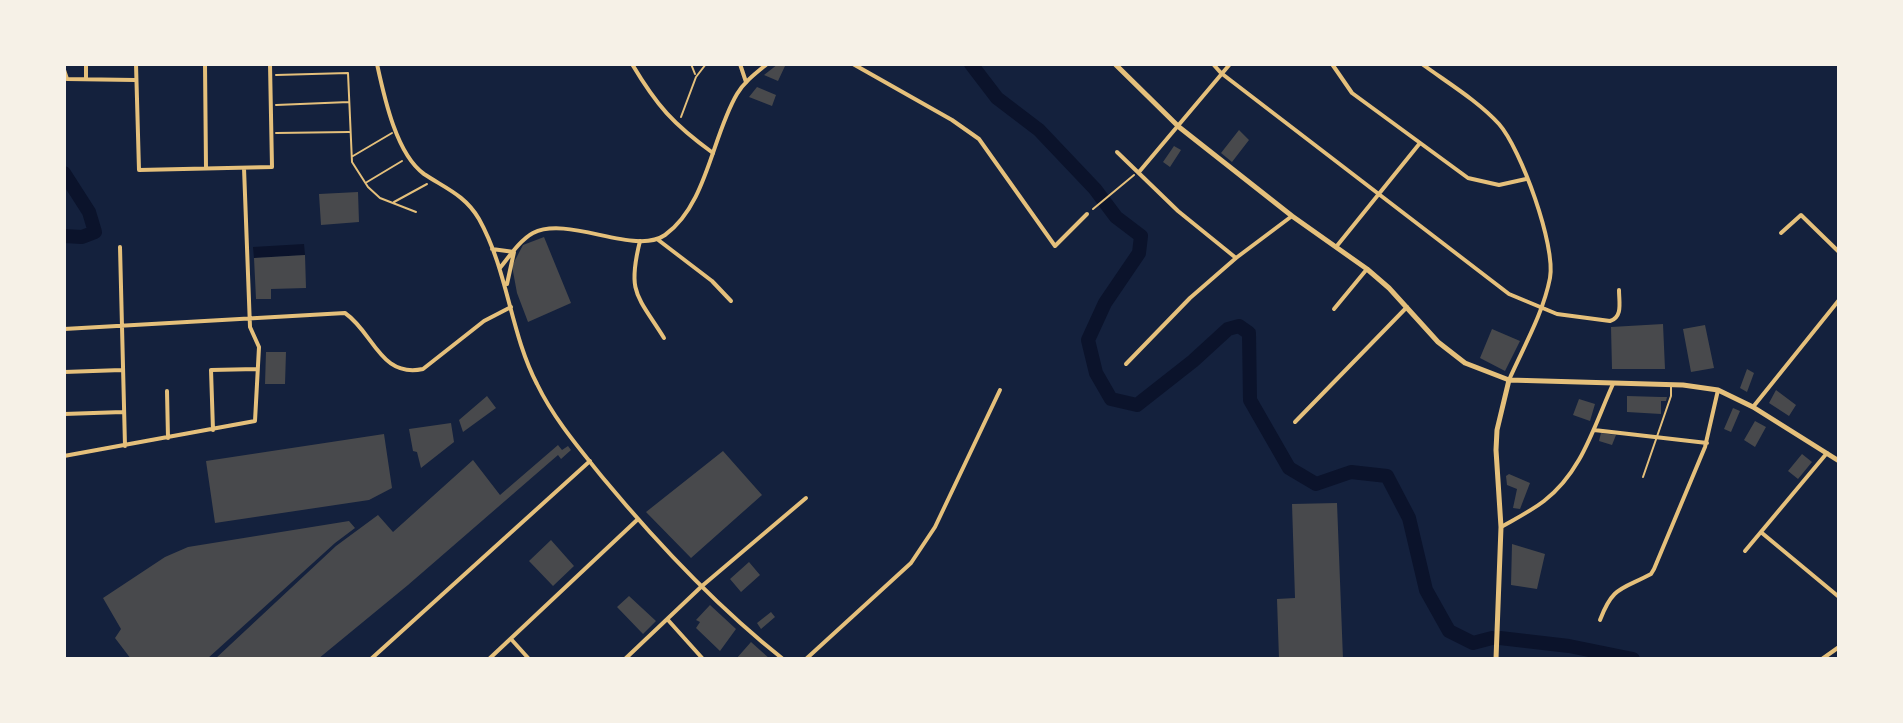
<!DOCTYPE html>
<html>
<head>
<meta charset="utf-8">
<style>
  body { margin:0 }
  #map { position:relative; width:1903px; height:723px; overflow:hidden; background:#14213d; font-family:"Varela Round",sans-serif }
  canvas { display:block }
  .frame { position:absolute; inset:0; border:66px solid #f6f1e7; pointer-events:none }
</style>
</head>
<body>
<div id="map">
<canvas width="1903" height="723"></canvas>
<div class="frame"></div>
</div>
<script>
const ctx = document.querySelector('canvas').getContext('2d');
ctx.lineJoin = 'round';
function fill(path, color) { ctx.fillStyle = color; ctx.fill(path, 'evenodd'); }
function stroke(path, color, width, dash) { ctx.strokeStyle = color; ctx.lineWidth = width; ctx.lineCap = dash ? 'butt' : 'round'; ctx.setLineDash(dash || []); ctx.stroke(path); }
const water = new Path2D(`
  M304,244l1,11 -51,3 -1,-11z`);
const river = new Path2D(`
  M971,64l26,34 42,32 56,59 21,28 25,19 -2,17 -34,50 -17,37 8,33 15,26 26,6 56,-44 35,-32 11,-3 10,7 1,67 39,68 27,16 35,-12 36,4 22,42 17,72 23,41 24,12 19,-5
  M64,173l25,39 6,20 -13,5 -18,-1
  M1500,638l69,8 64,13`);
const building = new Path2D(`
  M778,64l7,2 -7,15 -14,-6z
  M757,87l19,8 -4,11 -23,-9z
  M1239,130l10,10 -17,22 -11,-9z
  M1174,146l7,4 -11,17 -7,-5z
  M358,192l1,30 -38,3 -2,-31z
  M544,237l27,66 -43,19 -11,-29 -5,-27 11,-21z
  M305,255l1,33 -35,1v10h-15l-2,-41z
  M1663,324l2,45h-53l-1,-42z
  M1705,325l9,43 -23,4 -8,-43z
  M1492,329l28,12 -15,30 -25,-13z
  M266,352h20l-1,32h-20z
  M1747,369l7,4 -7,19 -7,-4z
  M1776,390l20,15 -7,11 -20,-13z
  M487,396l9,12 -33,24 -4,-12z
  M1627,396l34,1h6l-1,4h-5v13l-34,-2z
  M1579,399l16,5 -5,17 -17,-6z
  M1733,408l7,3 -9,21 -7,-3z
  M1755,421l11,6 -11,20 -11,-7z
  M451,423l3,19 -33,26 -4,-16 -4,-1 -4,-22z
  M1601,433l15,2 -4,10 -13,-4z
  M384,434l8,54 -23,12 -154,23 -9,-62z
  M558,445l4,5 6,-4 3,4 -10,9 -3,-4 -150,130 -90,74h-103l121,-113 42,-31 15,17 80,-72 27,35z
  M723,451l39,44 -71,63 -45,-46z
  M1802,454l10,8 -14,17 -10,-8z
  M1509,474l21,9 -10,26 -7,-1 4,-19 -10,-4 -1,-9z
  M1337,503l6,156h-64l-2,-60 18,-1 -3,-94z
  M349,521l6,7 -20,15 -128,116h-76l-16,-21 6,-9 -18,-31 62,-41 23,-10z
  M551,540l23,26 -21,20 -24,-25z
  M1512,544l33,10 -8,35 -26,-4z
  M749,562l11,13 -19,17 -11,-13z
  M629,596l27,25 -13,13 -26,-27z
  M710,605l26,24 -16,22 -24,-23 4,-6 -4,-2z
  M771,612l4,5 -14,12 -4,-6z
  M751,642l19,17h-34z`);
const path = new Path2D(`
  M691,64l4,10
  M276,75l72,-2 4,89 16,25 12,11 36,14
  M276,105l73,-3
  M681,117l15,-40 10,-13
  M276,133l73,-1
  M353,156l39,-23
  M367,182l35,-21
  M394,202l33,-18
  M1093,209l41,-34`);
const service = new Path2D(`
  M1643,477l28,-81v-9`);
const minor = new Path2D(`
  M86,64v15
  M136,64l3,106 133,-3 -2,-103
  M205,64l1,104
  M632,64c25,42 41,60 81,89
  M740,64l6,18
  M853,64l99,56 27,19 76,107 32,-32
  M1213,64l8,9 288,221 48,20 53,7c13,-4 9,-19 9,-31
  M1332,64l20,29 116,85 31,7 27,-6
  M1422,64c26,19 56,37 77,60 22,25 57,122 51,154 -7,36 -27,70 -41,102
  M64,70l3,9 68,1
  M1117,152l61,59 58,47
  M1139,172l91,-108
  M1781,233l20,-18 38,37
  M657,239l55,42 19,20
  M640,241c-13,52 -3,54 24,97
  M120,247l5,199
  M1336,247l84,-104
  M1334,309l33,-40
  M64,329l281,-16c29,20 35,65 78,56l61,-48 27,-14
  M1126,364l64,-66 46,-40 56,-42
  M64,372l58,-2
  M167,391l1,47
  M64,414l59,-2
  M1295,422l112,-115
  M213,430l-2,-60 46,-1
  M1594,430l113,13
  M64,456l191,-35 4,-74 -9,-20 -6,-159
  M1501,527c14,-8 30,-16 43,-26 38,-29 50,-75 69,-117
  M1762,533l77,64
  M1745,551l82,-98
  M668,620l35,39
  M1600,620c13,-34 21,-30 51,-46l3,-5 51,-122 13,-57
  M511,639l18,20
  M371,659l219,-198
  M489,659l148,-139
  M625,659l77,-73 104,-88
  M806,659l105,-96 24,-36 65,-137
  M1822,659l17,-12`);
const tertiary = new Path2D(`
  M377,64c7,32 19,90 47,110 21,14 41,21 55,45 29,52 31,113 58,165 17,35 42,64 66,94 54,65 113,128 180,181
  M492,249l22,3 -7,32
  M500,268c9,-11 20,-28 33,-35 35,-18 102,23 132,2 42,-30 47,-99 72,-141 7,-12 19,-21 30,-30
  M1753,407l86,-107`);
const secondary = new Path2D(`
  M1115,64l64,63 113,89 75,53 22,19 49,54 27,21 44,17 174,5 35,5 35,17 86,54
  M1496,659l5,-132 -5,-77 1,-20 12,-50`);
fill(water, '#0b132b');
stroke(river, '#0b132b', 14);
fill(building, '#48494c');
stroke(path, '#e5c07b', 2);
stroke(service, '#e5c07b', 2);
stroke(minor, '#e5c07b', 4);
stroke(tertiary, '#e5c07b', 4);
stroke(secondary, '#e5c07b', 5);
</script>
</body>
</html>
